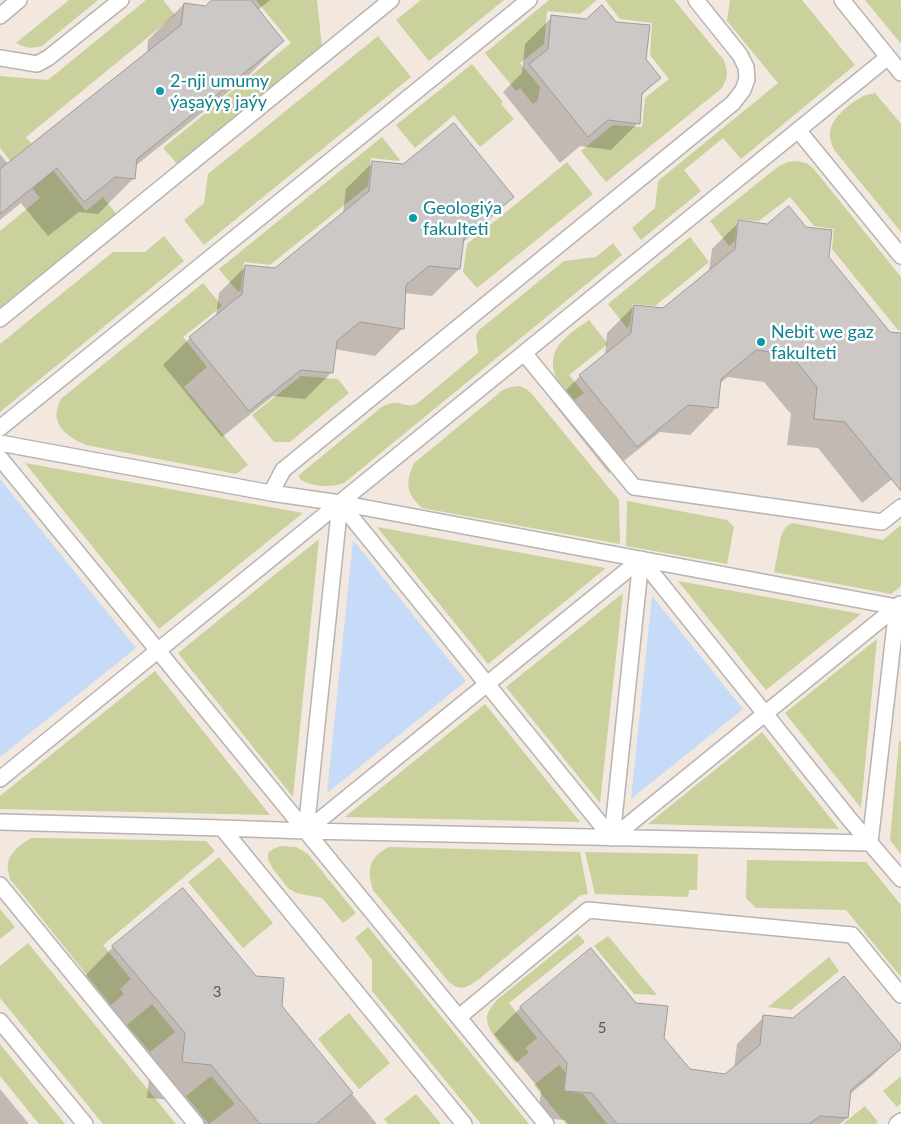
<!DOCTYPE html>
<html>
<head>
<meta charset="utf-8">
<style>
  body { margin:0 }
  canvas { display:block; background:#f9f5f2 }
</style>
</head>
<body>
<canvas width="901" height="1124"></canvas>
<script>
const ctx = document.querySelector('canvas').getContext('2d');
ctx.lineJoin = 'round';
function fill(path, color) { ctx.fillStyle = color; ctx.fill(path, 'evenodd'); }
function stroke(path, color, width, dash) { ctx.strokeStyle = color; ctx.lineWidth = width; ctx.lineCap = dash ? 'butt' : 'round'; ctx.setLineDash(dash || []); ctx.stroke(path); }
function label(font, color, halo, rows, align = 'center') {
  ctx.font = font + ' Lato,sans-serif'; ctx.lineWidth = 5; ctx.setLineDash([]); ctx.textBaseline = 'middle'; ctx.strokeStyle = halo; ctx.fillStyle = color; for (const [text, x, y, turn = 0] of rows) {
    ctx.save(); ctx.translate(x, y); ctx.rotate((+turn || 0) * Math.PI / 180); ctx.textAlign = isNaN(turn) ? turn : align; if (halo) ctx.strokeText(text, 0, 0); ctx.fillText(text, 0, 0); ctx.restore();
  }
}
const built = new Path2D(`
  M0,0h901v1124h-901z`);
const green = new Path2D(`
  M69,0h29l-56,46c-10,3 -17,2 -26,-3z
  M146,0h17l12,15 -149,122 60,74 17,-14 14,18 -117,96v-80l40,-33 -40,-50v-72l48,4z
  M256,0h61l5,47 -144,118 -15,-17 128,-105z
  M421,0h83l-75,61 -33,-41z
  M549,0h48l-17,14 -33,-3 -3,33 -24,19 20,24 -2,13 -5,4 -13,-16 -4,3 -31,-38z
  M605,0h69l49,59c6,13 5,17 -1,29l-116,94 -25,-31 32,-26 29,2 3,-29 24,-19 -19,-24 2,-32 -32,-4z
  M730,0h72l53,65 -114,94 -18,-21 -39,32 17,21 -60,49 -9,-12 23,-20 3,-27 120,-98 -51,-62z
  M865,0h35l1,1v43z
  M378,36l33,41 -207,168 -20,-25 20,-17 4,-29z
  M472,64l31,38 -2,2 13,15 -34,28 -26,-32 -39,33 -19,-23z
  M875,93l26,31v108l-66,-81c-3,-6 -6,-12 -5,-19 1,-13 19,-28 30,-34 4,-3 10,-4 15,-5z
  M382,137l18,23 -2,1 -27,-3 -3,28 -98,79 -26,-3 -3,28 -3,2 -19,-23z
  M797,161l9,2 7,5 88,109v54l-3,-1 -66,-81 2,-20 -20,-3 -24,-29 -31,24 -22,-1 -2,21 -6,5 -19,-25 69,-55 9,-4z
  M567,162l26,32 -116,94 -14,-16 4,-28z
  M164,236l20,25 -184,151v-68l113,-92h32z
  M690,237l19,25 -54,44 -22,-2 -3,21 -3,3 -19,-24z
  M613,243l9,12 -278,228c-12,5 -34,4 -44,-4l-1,-4 84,-69c2,0 7,-3 9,-3 10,-2 15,6 26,0l60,-50 -2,-18 3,-5 85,-69 32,-4z
  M203,283l19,23 -39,31 24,30 -23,20 64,78 -12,9 -150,-29c-21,-9 -38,-23 -25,-46z
  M589,320l19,24 -39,31 15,18 -10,7c-5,-7 -12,-14 -17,-21 -3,-5 -4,-10 -4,-15 -1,-21 21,-33 36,-44z
  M301,376l37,3 11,14 -59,49h-16l-22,-27z
  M519,386l7,3 6,5 87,106 1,44 -198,-36c-16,-15 -17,-25 -8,-45l89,-73 8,-3z
  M25,463l278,50 -144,116z
  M627,501l100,19 7,7 -7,37 -101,-18z
  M792,523l91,17 18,-15v61l-10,8 -117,-22 7,-36 5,-9z
  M377,527l229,41 -118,96z
  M319,539l-26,258 -115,-144z
  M678,581l183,33 -95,76z
  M623,593l-23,210 -94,-116z
  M877,639l-16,169 -76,-95z
  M155,671l115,144 -270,-6v-13z
  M485,704l95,118 -235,-5z
  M762,732l77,97 -191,-5z
  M899,741h2v113l-11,-14z
  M31,838h12l163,3 9,10 -112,94 28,34 -11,10 4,5 -13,11 -101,-126c-1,-4 -3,-12 -2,-16 2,-12 14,-19 23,-25z
  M281,846l15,1 12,7 48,59 -13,10 -21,-25 -26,-5 -8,-5 -15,-19 -5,-9v-7l5,-4z
  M389,847l191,5 8,42 -7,1 -103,85c-12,8 -18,12 -30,1l-75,-91c-6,-20 -5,-32 16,-43z
  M585,852l113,2 -1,36h-8l-1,7 -93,-3z
  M219,857l54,66 -30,25 -55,-66z
  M747,860l119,2 35,43v72l-55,-67 -90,-2 -10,-10z
  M0,909l15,18 -15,12z
  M368,927l161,197h-48l-109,-133v-31l-17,-22z
  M578,934l7,8 -76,61 28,35 -12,10 4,4 -13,11c-9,-11 -30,-31 -29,-46 1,-7 6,-12 10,-17z
  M608,936l49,59 -23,-1 -40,-48z
  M28,943l148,181h-73l-103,-126v-32z
  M829,957l10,14 -48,39 -23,-3z
  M152,1004l23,28 -25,20 -23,-27z
  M349,1013l41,50 -31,26 -41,-50z
  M0,1044l65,80h-26l-39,-48z
  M559,1065l6,7 -1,19 19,3 24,30h-41l-32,-39z
  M211,1076l24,28 -26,20 -23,-28z
  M901,1076v27l-4,4 -14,-16z
  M416,1094l25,30h-53l-4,-5z
  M865,1106l13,16 -3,2h-32z`);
const water = new Path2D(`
  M0,479l136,169 -136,109z
  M353,540l113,141 -139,112z
  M652,596l91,113 -112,90z`);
const shadow = new Path2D(`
  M214,0h56l-12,10 25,31 -36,36 -112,89 -1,12 -36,36 -19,-2 -31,24 -27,-33 -21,17v-66l8,10 139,-110 1,-14 36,-36 21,3z
  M552,17l93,43 14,18 -18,18 -3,27 -27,27 -31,-4 -20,17 -57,-71 19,-19 3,-29z
  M373,162l139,35 -27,27 -23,19 -3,26 -27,27 -28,-3 -2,36 -27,27 -41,-7 -2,23 -27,27 -32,-3 -51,41 -59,-72 27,-27 26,-21 3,-24 27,-27 29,3 68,-55 3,-25z
  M739,222l89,35 61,76 12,1v138l-39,31 -44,-55 -31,-3 4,-31 -27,-32 -36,-5 -9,7 -3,24 -26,27 -30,-3 -51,41 -56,-70 27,-27 25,-20 2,-23 27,-27 29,3 46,-38 3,-22z
  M113,947l167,60 97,117h-182l-20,-24 -28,-2 3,-29 -72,-86z
  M521,1007l142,31 27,32 36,5 8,-7 3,-24 27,-27 137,30 -27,27 -25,21 -2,23 -7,6h-272l-3,-4 -27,-2 3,-27 -47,-57z
  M0,1089l29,35h-29z`);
const building = new Path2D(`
  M212,0h39l33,41 -147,118 -2,20 -20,-2 -31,25 -27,-34 -57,46v-45l181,-144 3,-22 21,3z
  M602,5l14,17 34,3 -4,34 15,19 -19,15 -2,31 -32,-4 -20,17 -59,-73 19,-15 3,-34 35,4z
  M454,123l60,74 -50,41 -4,31 -31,-3 -23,19 -2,44 -44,-7 -23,19 -4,32 -32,-3 -52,41 -60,-74 53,-43 3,-29 30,3 94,-77 3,-30 31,3z
  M789,206l17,21 26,3 -3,27 61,75 11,1v158l-56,-69 -31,-3 3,-32 -26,-32 -35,-5 -35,29 -3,29 -30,-3 -51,42 -58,-72 52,-42 3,-28 29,3 72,-59 3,-29 29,4z
  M183,888l73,88 28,2 -2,28 71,87 -37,31h-56l-49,-59 -29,-3 3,-29 -73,-87z
  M591,948l45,55 32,3 -4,32 26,31 35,5 35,-29 3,-30 30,3 51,-42 57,69v4l-50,41 -3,28 -28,-2 -11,8h-192l-25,-31 -28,-2 3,-28 -47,-56z`);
const lane = new Path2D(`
  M842,0l59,73
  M0,16l19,-16
  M0,58l37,6 11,-6 73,-58
  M798,130l103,126
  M0,319l391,-319
  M524,353l110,134 248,35 19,-15
  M0,428l529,-428
  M0,443l271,50 69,10 557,104 -27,236 -564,-12 -84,-3 -222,-6
  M0,458l546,666
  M271,493l12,-23 450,-367 10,-13 4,-11 -1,-12 -6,-12 -44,-55
  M340,503l272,335
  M641,559l210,262 50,58
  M0,779l888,-722
  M222,828l242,296
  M306,831l335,-272
  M306,831l34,-328
  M612,838l288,-234
  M612,838l29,-279
  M0,885l196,239
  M459,1017l129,-107 264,25 49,60
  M0,1021l85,103
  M897,1124l4,-3`);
const markers = [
  [160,91,5,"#0f9aa8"],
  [413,218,5,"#0f9aa8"],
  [761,342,5,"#0f9aa8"]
];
const numberNames = [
  ["3",217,992],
  ["5",602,1028]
];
const cultureNames = [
  ["2-nji umumy",170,81],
  ["ýaşaýyş jaýy",170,102],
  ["Geologiýa",423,208],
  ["fakulteti",423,229],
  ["Nebit we gaz",771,332],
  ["fakulteti",771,353]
];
fill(built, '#f2e8df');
fill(green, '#cbd19d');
fill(water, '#c6dbf8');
fill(shadow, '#0003');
fill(building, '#cbc8c5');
stroke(building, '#9f9c99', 1);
stroke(lane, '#b7b4b1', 18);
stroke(lane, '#fff', 15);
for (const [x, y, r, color] of markers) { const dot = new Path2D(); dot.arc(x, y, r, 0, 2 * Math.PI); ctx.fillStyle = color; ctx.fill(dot); stroke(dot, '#fff', 2); }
label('15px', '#5b5a58', null, numberNames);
label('18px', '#0d838f', '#fff', cultureNames, 'left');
</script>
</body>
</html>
